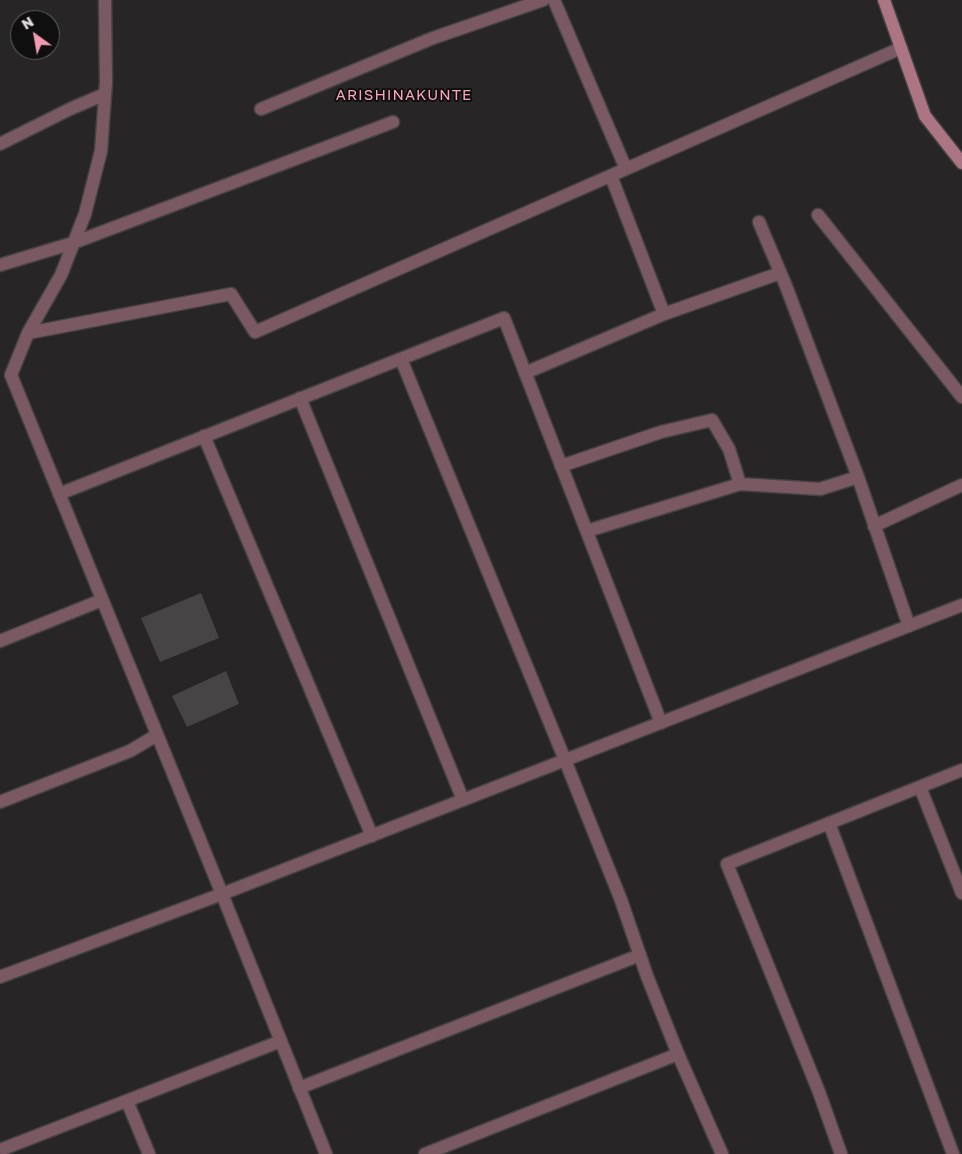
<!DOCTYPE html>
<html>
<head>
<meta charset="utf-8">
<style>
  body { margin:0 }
  #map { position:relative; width:962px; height:1154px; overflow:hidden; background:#282526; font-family:"Golos Text",sans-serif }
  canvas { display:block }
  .north { position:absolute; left:10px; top:10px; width:50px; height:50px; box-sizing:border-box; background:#100f0f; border:1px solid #626161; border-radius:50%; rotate:328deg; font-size:14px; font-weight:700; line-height:20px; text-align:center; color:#dddbdc }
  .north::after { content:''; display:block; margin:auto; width:18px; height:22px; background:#f19ab2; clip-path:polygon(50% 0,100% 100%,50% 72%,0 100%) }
</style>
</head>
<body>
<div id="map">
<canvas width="962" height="1154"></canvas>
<div class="north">N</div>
</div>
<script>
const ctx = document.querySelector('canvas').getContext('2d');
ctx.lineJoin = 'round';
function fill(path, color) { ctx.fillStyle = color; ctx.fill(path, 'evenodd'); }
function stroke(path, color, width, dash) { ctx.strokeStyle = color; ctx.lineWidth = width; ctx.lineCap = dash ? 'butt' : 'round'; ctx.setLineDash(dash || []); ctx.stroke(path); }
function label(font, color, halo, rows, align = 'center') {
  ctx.font = font + ' "Golos Text",sans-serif'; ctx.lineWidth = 4; ctx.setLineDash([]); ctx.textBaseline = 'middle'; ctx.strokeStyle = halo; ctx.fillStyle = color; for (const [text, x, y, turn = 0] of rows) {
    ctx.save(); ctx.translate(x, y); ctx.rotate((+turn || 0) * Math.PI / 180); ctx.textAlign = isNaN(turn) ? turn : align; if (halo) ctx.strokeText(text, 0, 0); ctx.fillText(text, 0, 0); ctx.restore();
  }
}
const building = new Path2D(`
  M201,593l18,45 -59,24 -19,-44z
  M226,671l13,33 -52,23 -15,-31z`);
const street = new Path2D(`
  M105,0l1,82 -5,69 -16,63 -24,61 -33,58 -17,42 211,519 104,260
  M554,0l72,169
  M261,109l172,-71 110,-38
  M0,144l70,-35 35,-15
  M611,176l53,138
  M818,215l144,182
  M759,222l27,64 72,191 51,149
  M0,265l73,-22 320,-121
  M28,333l203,-39 24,38 646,-284
  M401,359l164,401 56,140 26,76 31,78 44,100
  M525,373l139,-59 116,-41
  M300,398l163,402
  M204,436l168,400
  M561,466l100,-34 51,-12 17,29 11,35
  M59,494l445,-176 157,405
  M874,526l88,-41
  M587,531l153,-47 80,5 38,-12
  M0,641l102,-41
  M920,787l42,106
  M0,802l130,-51 27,-16
  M829,823l124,331
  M0,977l222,-83 740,-289
  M299,1088l341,-133
  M127,1101l22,53
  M0,1150l281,-109
  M425,1154l253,-100
  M841,1154l-22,-62 -92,-228 235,-94`);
const secondary = new Path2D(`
  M884,0l41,116 37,47`);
const quarterNames = [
  ["ARISHINAKUNTE",404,95]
];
fill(building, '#474445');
stroke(street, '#454243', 15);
stroke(secondary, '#454243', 15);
stroke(street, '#7b5962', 12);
stroke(secondary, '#ab7583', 12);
ctx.letterSpacing = '1px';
label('15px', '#f7a5bb', '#100f0f', quarterNames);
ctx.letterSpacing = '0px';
</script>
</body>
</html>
